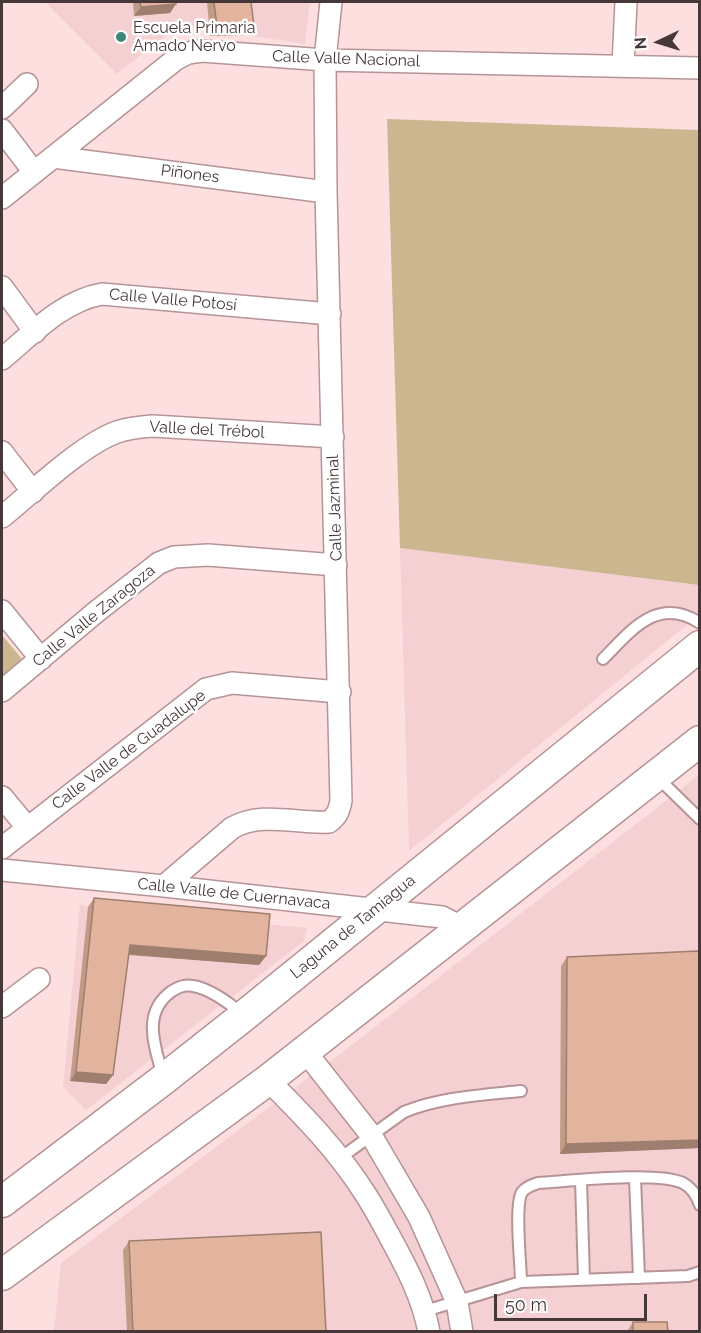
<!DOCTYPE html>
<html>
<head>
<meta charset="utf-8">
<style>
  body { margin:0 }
  #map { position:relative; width:701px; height:1333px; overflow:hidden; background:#fddfe0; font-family:Raleway,sans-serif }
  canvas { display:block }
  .frame { position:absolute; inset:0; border:3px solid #463839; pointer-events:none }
  .north { position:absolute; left:629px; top:12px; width:60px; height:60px; -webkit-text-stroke:4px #fff; paint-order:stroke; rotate:266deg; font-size:16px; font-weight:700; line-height:24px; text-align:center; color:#463839 }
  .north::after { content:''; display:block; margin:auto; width:21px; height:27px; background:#463839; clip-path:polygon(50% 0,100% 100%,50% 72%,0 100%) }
  .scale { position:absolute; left:494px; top:1294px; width:153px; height:27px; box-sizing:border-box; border:3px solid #463839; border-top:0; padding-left:8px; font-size:18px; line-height:21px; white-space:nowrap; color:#463839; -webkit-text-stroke:4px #fff; paint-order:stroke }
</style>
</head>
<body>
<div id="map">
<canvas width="701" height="1333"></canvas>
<div class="frame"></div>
<div class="north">N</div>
<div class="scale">50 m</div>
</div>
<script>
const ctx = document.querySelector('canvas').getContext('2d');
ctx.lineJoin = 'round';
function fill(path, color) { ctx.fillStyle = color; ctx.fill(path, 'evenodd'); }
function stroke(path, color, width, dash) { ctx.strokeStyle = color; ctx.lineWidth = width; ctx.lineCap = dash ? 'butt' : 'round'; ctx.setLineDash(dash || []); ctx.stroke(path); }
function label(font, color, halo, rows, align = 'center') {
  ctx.font = font + ' Raleway,sans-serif'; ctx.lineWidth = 5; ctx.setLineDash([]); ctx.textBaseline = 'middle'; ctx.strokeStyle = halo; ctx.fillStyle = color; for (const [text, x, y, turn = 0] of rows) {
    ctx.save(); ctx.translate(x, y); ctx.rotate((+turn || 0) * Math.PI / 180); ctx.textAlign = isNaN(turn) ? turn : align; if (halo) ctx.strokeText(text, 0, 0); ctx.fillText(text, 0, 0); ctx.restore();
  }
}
const built = new Path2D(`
  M45,2h265l-5,42 -126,-19 -62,49z
  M400,548l299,37v30l-290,236z
  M699,775v556l-645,1 7,-69 283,-212z
  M80,904l8,3 219,21 -3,13 -218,169 -23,-23z`);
const green = new Path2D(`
  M387,119l312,11v455l-299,-37z
  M2,635l20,24 -20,17z`);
const service = new Path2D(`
  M603,659c28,-28 54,-64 97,-36
  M656,776l44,43
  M163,1077c-8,-31 -22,-64 9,-86 6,-4 13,-7 21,-5 18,3 35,17 49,27
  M340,1158l64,-46c37,-15 78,-17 117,-21
  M635,1178l4,100
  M581,1180l3,99
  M521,1282c0,-17 -7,-77 1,-90 4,-5 10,-7 16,-9 32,-2 120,-12 145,0 9,5 14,13 17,22
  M425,1311l96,-29 167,-6 12,-4`);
const minor = new Path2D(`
  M623,66l3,-64
  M2,108l25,-24
  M2,130l32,42
  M53,157l273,35
  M2,198l174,-139 12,-6 14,-2 123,9 375,8
  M2,287l33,45
  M2,359c30,-25 60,-58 100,-65l228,20
  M2,452l31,40
  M2,517c31,-25 79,-72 115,-85 11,-4 24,-5 36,-6l180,11
  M2,611l39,48
  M2,691l94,-79 63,-49 15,-6 34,-2 128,10
  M2,797l25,30
  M2,848l204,-159 26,-6 108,9
  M2,870l162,16 278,31 21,11
  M164,886l68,-58c30,-17 64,-4 97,-6 8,-6 10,-11 12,-21l-15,-609 -1,-132 6,-58
  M2,1007l37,-28
  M305,1051l66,84 48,82 38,85 5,30
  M268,1080c36,36 71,72 98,115 9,14 17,29 25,44 16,29 32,60 38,93`);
const secondary = new Path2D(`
  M2,1202l162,-123 81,-64 455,-369
  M2,1275l266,-195 432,-339`);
const wall = new Path2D(`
  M133,2h43l-6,11 -36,3z
  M207,2h44l3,24 -6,9 -38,1z
  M94,898l172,58 -7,9 -131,-10 -15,120 -7,9 -36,-3 18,-174z
  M699,951v197l-139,6 1,-188 6,-9z
  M129,1241l197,91h-199l-4,-82z
  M633,1322l35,10h-41z`);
const shadedWall = new Path2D(`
  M176,4l-6,9 -36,3 7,-9z
  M254,26l-6,9 -38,1 7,-9z
  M130,945l136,11 -7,9 -136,-11z
  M76,1072l37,3 -7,9 -36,-3z
  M699,1140v8l-139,6 6,-10z`);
const building = new Path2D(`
  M140,2h36v2l-35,3z
  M214,2h37l3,24 -37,1z
  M94,898l176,16 -4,42 -136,-11 -17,130 -37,-3z
  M699,951v189l-133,4 1,-187z
  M321,1232l5,100h-193l-4,-91z
  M633,1322h34l1,10h-35z`);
const markers = [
  [121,37,6,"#3f8478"]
];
const poiNames = [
  ["Escuela Primaria",133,28],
  ["Amado Nervo",133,46]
];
const streetNames = [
  ["Calle Valle Nacional",346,59,2],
  ["Piñones",190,174,7],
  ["Calle Valle Potosí",173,300,5],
  ["Valle del Trébol",207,430,3],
  ["Calle Jazminal",335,508,-92],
  ["Calle Valle Zaragoza",94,616,-39],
  ["Calle Valle de Guadalupe",129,750,-37],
  ["Calle Valle de Cuernavaca",234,894,6],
  ["Laguna de Tamiagua",353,927,-39]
];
fill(built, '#f4d0d2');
fill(green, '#cbb690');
stroke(service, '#b69496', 14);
stroke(minor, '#b69496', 24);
stroke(secondary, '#b69496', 33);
stroke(service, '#fff', 10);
stroke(minor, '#fff', 21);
stroke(secondary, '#fff', 30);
fill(wall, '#c29b87');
fill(shadedWall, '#9e7e6e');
fill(building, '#e2b49d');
stroke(building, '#9e7e6e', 1.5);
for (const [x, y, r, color] of markers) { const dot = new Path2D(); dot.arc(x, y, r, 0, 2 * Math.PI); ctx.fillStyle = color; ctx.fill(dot); stroke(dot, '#fff', 2); }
label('16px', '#463839', '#fff', poiNames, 'left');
label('16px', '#463839', '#fff', streetNames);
</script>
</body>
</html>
